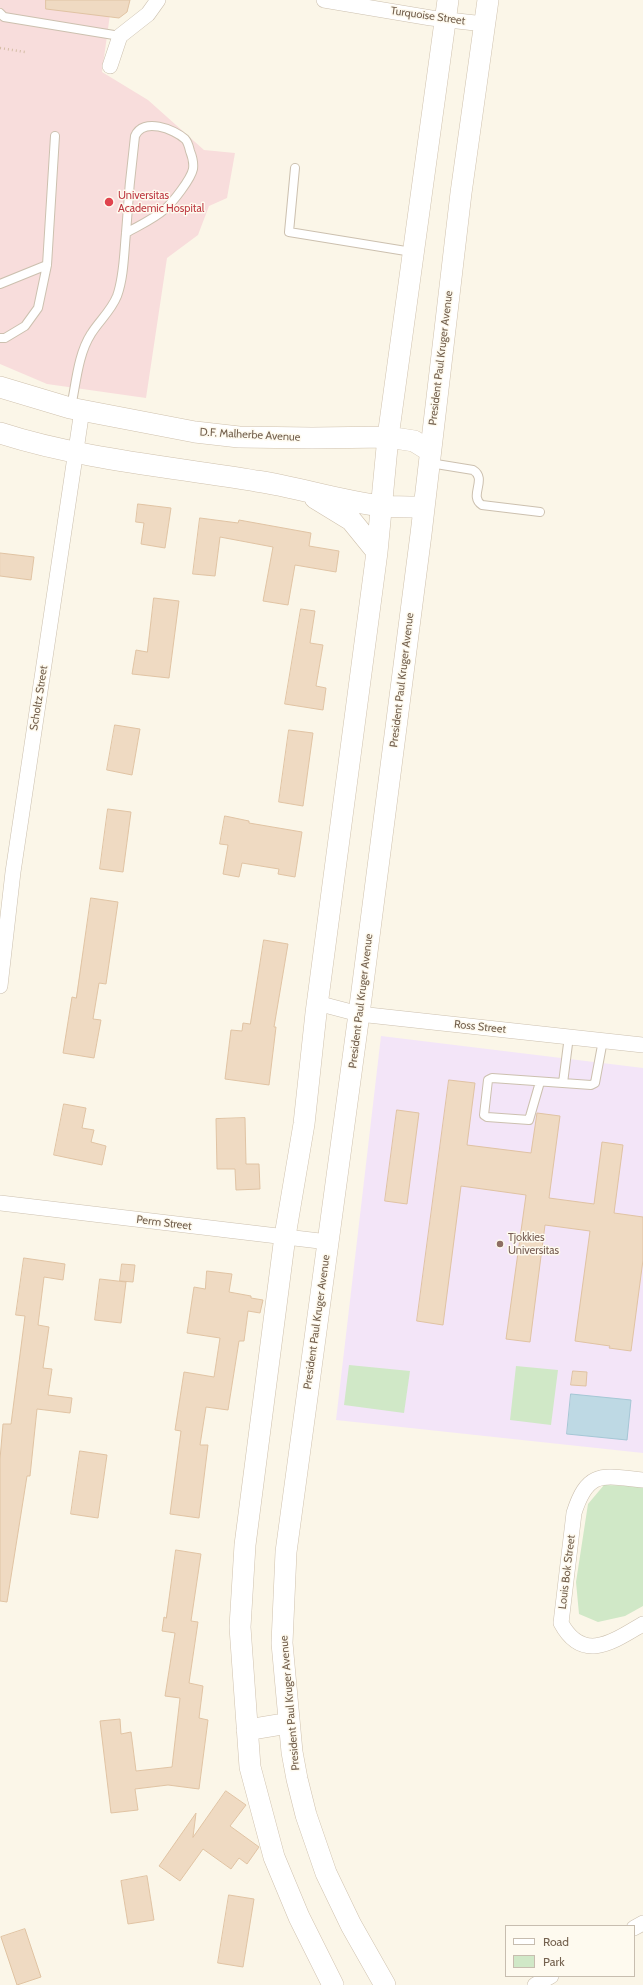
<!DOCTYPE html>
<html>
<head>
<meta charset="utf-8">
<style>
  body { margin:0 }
  #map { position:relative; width:643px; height:1985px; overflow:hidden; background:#fbf6e8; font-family:Cabin,sans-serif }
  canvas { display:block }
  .legend { position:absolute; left:505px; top:1925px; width:130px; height:52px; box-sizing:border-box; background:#fefaef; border:1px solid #c7bdaf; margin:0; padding:5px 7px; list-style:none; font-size:12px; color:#74614e }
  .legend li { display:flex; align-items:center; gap:8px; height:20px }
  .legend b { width:20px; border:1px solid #c7bdaf }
</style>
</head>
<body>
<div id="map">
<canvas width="643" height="1985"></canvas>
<ul class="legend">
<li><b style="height:5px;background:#fff"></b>Road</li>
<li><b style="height:11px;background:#d0e8c7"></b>Park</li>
</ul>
</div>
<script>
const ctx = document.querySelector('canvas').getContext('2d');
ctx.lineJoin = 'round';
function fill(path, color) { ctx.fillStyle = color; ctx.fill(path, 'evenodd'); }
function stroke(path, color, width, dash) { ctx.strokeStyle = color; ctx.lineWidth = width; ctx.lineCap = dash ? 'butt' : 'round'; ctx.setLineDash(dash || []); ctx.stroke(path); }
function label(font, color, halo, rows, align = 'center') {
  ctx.font = font + ' Cabin,sans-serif'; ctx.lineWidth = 3; ctx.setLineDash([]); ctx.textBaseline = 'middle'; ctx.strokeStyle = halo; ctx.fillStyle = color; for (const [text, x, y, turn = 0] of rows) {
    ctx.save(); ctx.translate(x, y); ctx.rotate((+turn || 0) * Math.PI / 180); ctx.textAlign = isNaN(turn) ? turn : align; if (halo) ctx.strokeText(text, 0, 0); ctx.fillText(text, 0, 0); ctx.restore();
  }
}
const education = new Path2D(`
  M381,1036l262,32v385l-307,-33z`);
const medical = new Path2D(`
  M0,0h112l-10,72 46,28 56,50 31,3 -8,45 -18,8 -11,29 -31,23 -21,140 -99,-14 -47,-20z`);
const green = new Path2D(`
  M349,1365l61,6 -6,42 -60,-8z
  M516,1366l42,4 -7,55 -41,-5z
  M604,1485l39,1v120l-18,10 -27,6 -19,-8 -3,-32 12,-78z`);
const water = new Path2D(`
  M571,1394l60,6 -4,40 -60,-6z`);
const building = new Path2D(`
  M46,0h84l-3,12 -8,6 -73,-9z
  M138,504l33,4 -6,40 -24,-4 3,-21 -8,-1z
  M200,518l38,5 1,-3 72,13 -2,13 30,5 -3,21 -41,-7 -7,40 -25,-4 10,-54 -53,-10 -5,39 -22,-2z
  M0,553l34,4 -3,23 -31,-4z
  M154,598l25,3 -10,77 -37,-4 4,-24 11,2z
  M301,609l14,2 -5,32 13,2 -7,41 10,2 -3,22 -38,-6z
  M115,725l25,4 -8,46 -25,-5z
  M289,730l24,3 -10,73 -24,-4z
  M108,809l23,3 -8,60 -23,-3z
  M225,816l24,5v2l53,9 -7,45 -17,-3 1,-5 -37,-6 -3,14 -16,-3 5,-29 -8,-1z
  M91,898l27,4 -12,82 -7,-1 -6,36 8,1 -7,38 -31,-5 9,-56 4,1z
  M264,940l24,4 -14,83h2l-7,58 -44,-6 6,-49 11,1 1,-8 7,1z
  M449,1080l26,3 -8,62 64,8 6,-40 23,3 -11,82 45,6 8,-62 21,3 -9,68 29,4v43l-12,91 -22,-3 1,-2 -35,-5 15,-110 -45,-6 -15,117 -24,-3 20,-144 -65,-9 -18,139 -26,-4z
  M64,1104l22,4 -4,20 12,2 -3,12 15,4 -4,19 -48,-10z
  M397,1110l22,3 -12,91 -22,-3z
  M245,1118l1,46h13l1,25 -24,1 -1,-21h-18l-1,-50z
  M24,1258l41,6 -2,16 -19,-3 -6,48 11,2 -6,41 9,1 -4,26 24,3 -2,15 -33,-4 -7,67h-3l-20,126 -7,-1v-142l3,-35h8l14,-108 -9,-1z
  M122,1264l13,1 -2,17 -13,-1z
  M207,1271l25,3 -3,18 22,4v2l12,2 -3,13 -12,-2 -4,30h-5l-11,69 -22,-3 -6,38h8l-9,73 -29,-4 11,-83 -6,-1 9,-58 30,5 6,-39 -33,-5 7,-46 11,2z
  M100,1279l26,3 -5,41 -26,-3z
  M573,1371l14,1 -1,14 -15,-1z
  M80,1451l27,4 -9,63 -27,-4z
  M176,1550l25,4 -10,67 7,1 -9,61 14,3 -4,32 9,2 -9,69 -31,-4 -33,4 3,21 -27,3 -11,-92 20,-2 1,15 10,-2 5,39 36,-4 8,-69 -15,-2 10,-63 -13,-2 2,-14 2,1z
  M226,1791l20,14 -16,21 29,21 -12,17 -8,-6 -8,11 -28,-20 -23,32 -21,-15 37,-53 -3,24z
  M147,1876l7,44 -26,4 -7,-43z
  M229,1895l25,4 -11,68 -25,-4z
  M25,1929l16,48 -24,8 -16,-48z`);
const path = new Path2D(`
  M0,48l25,4`);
const lane = new Path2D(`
  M0,13l4,4 116,19
  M295,168l-6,64 123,20
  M0,284l47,-19
  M0,338h5l20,-12 13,-18 9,-43 8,-129
  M71,407c5,-23 7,-53 20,-73 8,-13 20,-23 26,-38 7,-19 7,-43 9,-63 2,-33 5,-65 9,-97 8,-19 39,-7 50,3 3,3 4,8 5,12 2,5 4,11 3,18 -2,10 -20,33 -28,40 -11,10 -27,17 -39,24
  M430,463l43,7c15,9 -5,26 9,35l58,7
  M540,1082l-11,38 -42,-3 -3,-2 4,-35 4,-2 99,7 4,-2 8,-43
  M563,1083l6,-47`);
const street = new Path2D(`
  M324,0l107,18 53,6
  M110,66l10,-30 28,-22 10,-14
  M0,986l13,-114 69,-462
  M317,1003l42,11 284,31
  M0,1203l328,39
  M643,1480c-40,-4 -55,-11 -69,33l-13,110c22,41 53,18 82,1
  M634,1928l9,-5
  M535,1985l16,-9`);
const secondary = new Path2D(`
  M0,387l70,21 125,24 44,5 73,1 76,-1 26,4 16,10
  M0,433c80,26 173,34 256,48 42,6 83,20 125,25 14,1 29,1 43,1
  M315,498l36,22 26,32
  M247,1730l42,-7
  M333,1985l-34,-68 -25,-60 -24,-90 -10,-140 5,-82 40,-309 19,-112 12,-111 61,-461 11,-115 60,-437
  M385,1985l-34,-60 -25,-52 -20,-58 -9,-36 -5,-27 -10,-109 4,-91 73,-538 62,-480 40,-341 27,-193`);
const markers = [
  [109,202,5,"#e0444e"],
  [500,1244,4,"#8d6e63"]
];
const streetNames = [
  ["Turquoise Street",428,16,8],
  ["President Paul Kruger Avenue",441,358,-83],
  ["D.F. Malherbe Avenue",250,435,3],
  ["President Paul Kruger Avenue",402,680,-83],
  ["Scholtz Street",39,698,-81],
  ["President Paul Kruger Avenue",361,1001,-83],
  ["Ross Street",480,1027,6],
  ["Perm Street",164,1223,7],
  ["President Paul Kruger Avenue",317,1322,-82],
  ["Louis Bok Street",567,1572,-83],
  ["President Paul Kruger Avenue",290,1703,-95]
];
const healthNames = [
  ["Universitas",118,196],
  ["Academic Hospital",118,209]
];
const educationNames = [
  ["Tjokkies",508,1238],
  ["Universitas",508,1251]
];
fill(education, '#f3e5f8');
fill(medical, '#f8dddc');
fill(green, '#d0e8c7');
fill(water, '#bed9e4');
stroke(water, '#a5c7d5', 1);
fill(building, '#efdac2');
stroke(building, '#e0c3a3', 1);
stroke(lane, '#ccc0af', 10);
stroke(street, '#ccc0af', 16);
stroke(secondary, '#cfc1ad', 22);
stroke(path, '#d4bda5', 2.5, [1, 3]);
stroke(lane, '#fff', 8);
stroke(street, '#fff', 15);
stroke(secondary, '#fff', 21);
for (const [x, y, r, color] of markers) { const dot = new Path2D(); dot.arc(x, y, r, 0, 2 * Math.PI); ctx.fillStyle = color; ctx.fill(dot); stroke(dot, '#fefaef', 1.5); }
label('11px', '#74614e', '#fefaef', streetNames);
label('11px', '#be3a42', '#fefaef', healthNames, 'left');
label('11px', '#785e54', '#fefaef', educationNames, 'left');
</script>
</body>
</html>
